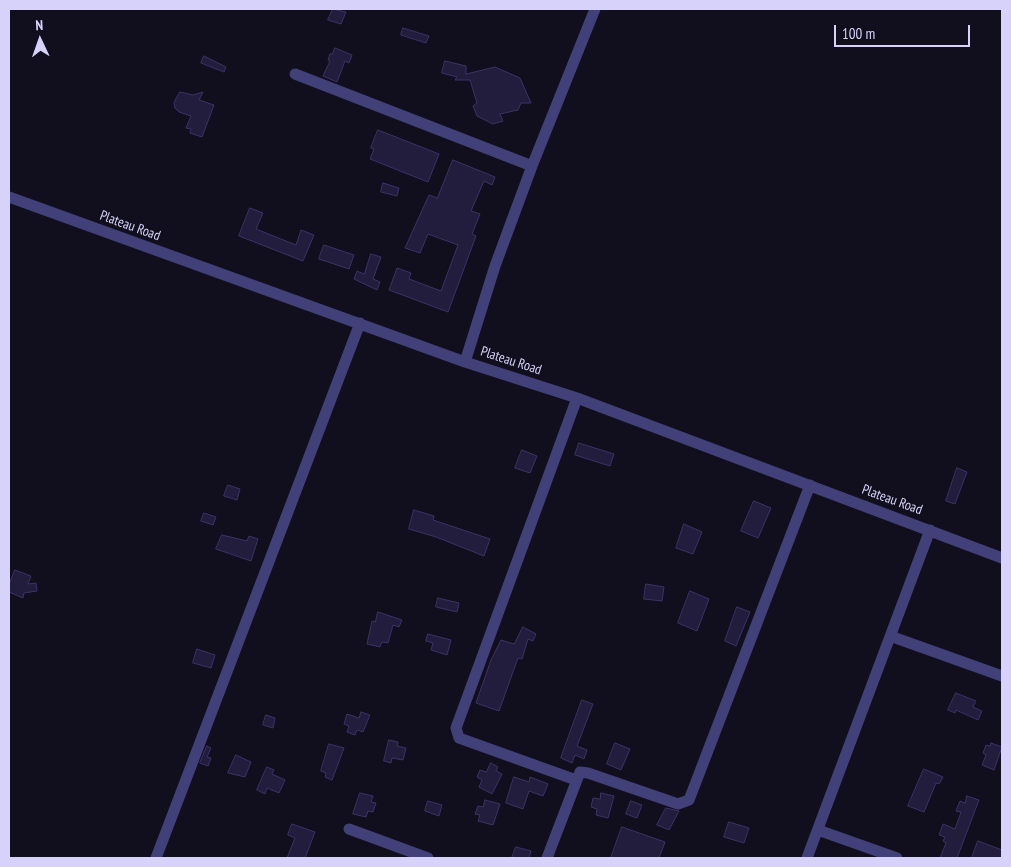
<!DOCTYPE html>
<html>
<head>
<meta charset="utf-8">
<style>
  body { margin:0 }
  #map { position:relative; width:1011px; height:867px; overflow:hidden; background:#110f1e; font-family:"PT Sans Narrow",sans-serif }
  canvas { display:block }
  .frame { position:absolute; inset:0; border:10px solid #d6d2f9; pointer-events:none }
  .north { position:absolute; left:15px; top:15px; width:50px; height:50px; -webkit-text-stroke:4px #110f1e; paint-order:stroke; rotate:357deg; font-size:14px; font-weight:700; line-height:20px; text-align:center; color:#d6d2f9 }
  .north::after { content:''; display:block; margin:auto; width:18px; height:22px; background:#d6d2f9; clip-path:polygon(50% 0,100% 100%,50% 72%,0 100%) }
  .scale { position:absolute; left:834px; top:25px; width:136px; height:22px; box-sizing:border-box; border:2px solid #d6d2f9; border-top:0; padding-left:6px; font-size:15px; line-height:18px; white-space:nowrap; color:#d6d2f9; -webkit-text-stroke:4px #110f1e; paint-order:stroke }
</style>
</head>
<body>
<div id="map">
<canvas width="1011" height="867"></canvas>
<div class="frame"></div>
<div class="north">N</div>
<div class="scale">100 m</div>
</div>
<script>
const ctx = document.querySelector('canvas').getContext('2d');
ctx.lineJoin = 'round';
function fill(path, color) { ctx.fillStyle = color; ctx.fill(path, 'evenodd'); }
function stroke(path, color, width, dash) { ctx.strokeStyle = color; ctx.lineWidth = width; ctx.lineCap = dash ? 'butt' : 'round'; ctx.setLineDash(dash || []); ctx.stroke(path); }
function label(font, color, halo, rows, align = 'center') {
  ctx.font = font + ' "PT Sans Narrow",sans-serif'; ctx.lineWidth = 4; ctx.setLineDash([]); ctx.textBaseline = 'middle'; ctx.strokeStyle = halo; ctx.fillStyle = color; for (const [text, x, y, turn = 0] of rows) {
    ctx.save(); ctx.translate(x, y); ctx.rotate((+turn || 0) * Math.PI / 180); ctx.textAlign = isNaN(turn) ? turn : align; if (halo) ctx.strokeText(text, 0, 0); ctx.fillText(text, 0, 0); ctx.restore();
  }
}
const building = new Path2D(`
  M333,9l13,3 -5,12 -13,-4z
  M403,28l26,8 -3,7 -25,-8z
  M335,48l17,7 -3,8 -4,-2 -8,21 -14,-6 7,-15 -2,-1 2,-6h2z
  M204,56l22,11 -2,5 -23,-9z
  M445,61l21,5v8l29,-7 25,11 11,25h-10l-3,7 -18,4 3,7 -10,3 -16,-8 -4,-10 4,-3 -7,-23h-15l2,-3 -15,-4z
  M180,92l13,3 10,-3 -4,8 15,5 -12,32 -12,-4 1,-4 -5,-1 5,-12 -12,-4 -4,-4 -1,-5z
  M378,130l61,24 -11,28 -58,-23 4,-10 -3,-1z
  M453,160l42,17 -3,8 -8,-4 -13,30 9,3 -8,20 4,2 -28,76 -59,-22 8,-22 14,5 -2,6 32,12 17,-46 -30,-11 -8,19 -15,-5 24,-53 8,3z
  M383,183l16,5 -2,8 -16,-4z
  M250,208l13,5 -7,16 40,16 5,-15 13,5 -11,26 -64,-25z
  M324,245l30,10 -5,14 -30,-10z
  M371,254l10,3 -8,22 7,3 -3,8 -23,-11 3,-8 7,3z
  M579,443l35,11 -4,12 -35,-11z
  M522,450l15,6 -7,17 -15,-5z
  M957,468l10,4 -12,32 -9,-3z
  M228,485l12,4 -3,11 -13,-4z
  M754,501l17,7 -13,30 -17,-7z
  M414,510l20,6 -1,4 57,19 -6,17 -48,-19 -27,-8z
  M204,513l12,4 -3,8 -12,-4z
  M684,524l18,8 -9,22 -17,-6z
  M222,535l25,6 2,-5 9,3 -7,22 -35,-12z
  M15,570l16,6 -3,8 8,-1 1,8 -13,2 -1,5 -14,-6v-7z
  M646,584l18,3 -2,14 -18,-2z
  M690,591l19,8 -12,32 -19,-8z
  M438,598l21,5 -2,9 -21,-5z
  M737,607l13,5 -14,34 -11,-5z
  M378,612l24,8 -3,7 -6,-2 -5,18 -6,-1 -2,5 -13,-3 5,-23 3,1z
  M523,627l13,7 -3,7 -5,-2 -6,20 -4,-1 -19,53 -23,-8 15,-43 10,-20 13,4z
  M428,634l23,6 -4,15 -16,-5 2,-7 -7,-2z
  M197,649l18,6 -4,13 -18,-5z
  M956,693l20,8 -3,6 9,4 -4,9 -22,-10 -1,3 -7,-3z
  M582,700l11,4 -16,42 10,4 -3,9 -9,-4 -3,8 -11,-5z
  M361,712l9,3 -7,17 -6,-2 -2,5 -8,-3 2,-6 -5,-2 3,-10 12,4z
  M266,715l9,3 -2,10 -10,-3z
  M389,740l9,2 -1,4 9,2 -3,12 -11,-2 -1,5 -7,-2z
  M615,743l15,6 -9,21 -14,-6z
  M991,743l11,4 -8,23 -12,-5 4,-10 -3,-2 3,-8 4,1z
  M329,744l15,4 -12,32 -7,-3 1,-4 -5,-2z
  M207,746l4,2 -4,9 4,1 -3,8 -8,-3z
  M236,755l15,7 -6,15 -17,-4z
  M491,763l7,4 -2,4 6,3 -10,20 -13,-7 3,-7 -5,-3 3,-7 6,2z
  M267,767l7,3 -2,4 13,6 -6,13 -12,-5 -2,6 -8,-4z
  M924,769l19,8 -4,7 -3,-1 -12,29 -16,-6z
  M514,777l15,5 1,-5 18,7 -5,12 -14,-5 -6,18 -17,-6z
  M360,793l13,3 -2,6 5,1 -3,9 -5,-1 -2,6 -13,-3z
  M601,793l13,3 -6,22 -12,-3 1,-6 -6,-2 2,-9 7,1z
  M967,796l12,4 -22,58h-17l6,-15 -3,-2 2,-4 -6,-2 4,-11 12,5 6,-17 -5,-1 4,-10 5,2z
  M485,800l15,4 -7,21 -15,-4 2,-6 -5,-1 3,-8 5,1z
  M428,801l14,4 -3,11 -14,-5z
  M631,801l11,4 -5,13 -11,-4z
  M666,808l13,3 -10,19 -12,-5z
  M729,822l20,6 -5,15 -20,-6z
  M292,824l23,8 -10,26h-18l8,-20 -7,-3z
  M622,827l43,15 -6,16h-48z
  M978,841l24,9v8h-30z
  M516,847l15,4 -2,7h-17z`);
const minor = new Path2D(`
  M295,74l237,92 -37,100 -30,96
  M532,166l63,-157
  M9,197l456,165 112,36 425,160
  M890,636l112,40
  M576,780l-117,-42 -3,-10 121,-330
  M349,829l79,29
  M818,830l79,28
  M156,858l204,-535
  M547,858l33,-86 8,1 90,31 11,-4 121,-315
  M807,858l123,-328`);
const streetNames = [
  ["Plateau Road",130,226,20],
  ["Plateau Road",511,361,18],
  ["Plateau Road",892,500,20]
];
fill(building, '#231d3d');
stroke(building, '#3c3266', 1);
stroke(minor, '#414078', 11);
label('14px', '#d6d2f9', '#110f1e', streetNames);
</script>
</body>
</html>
